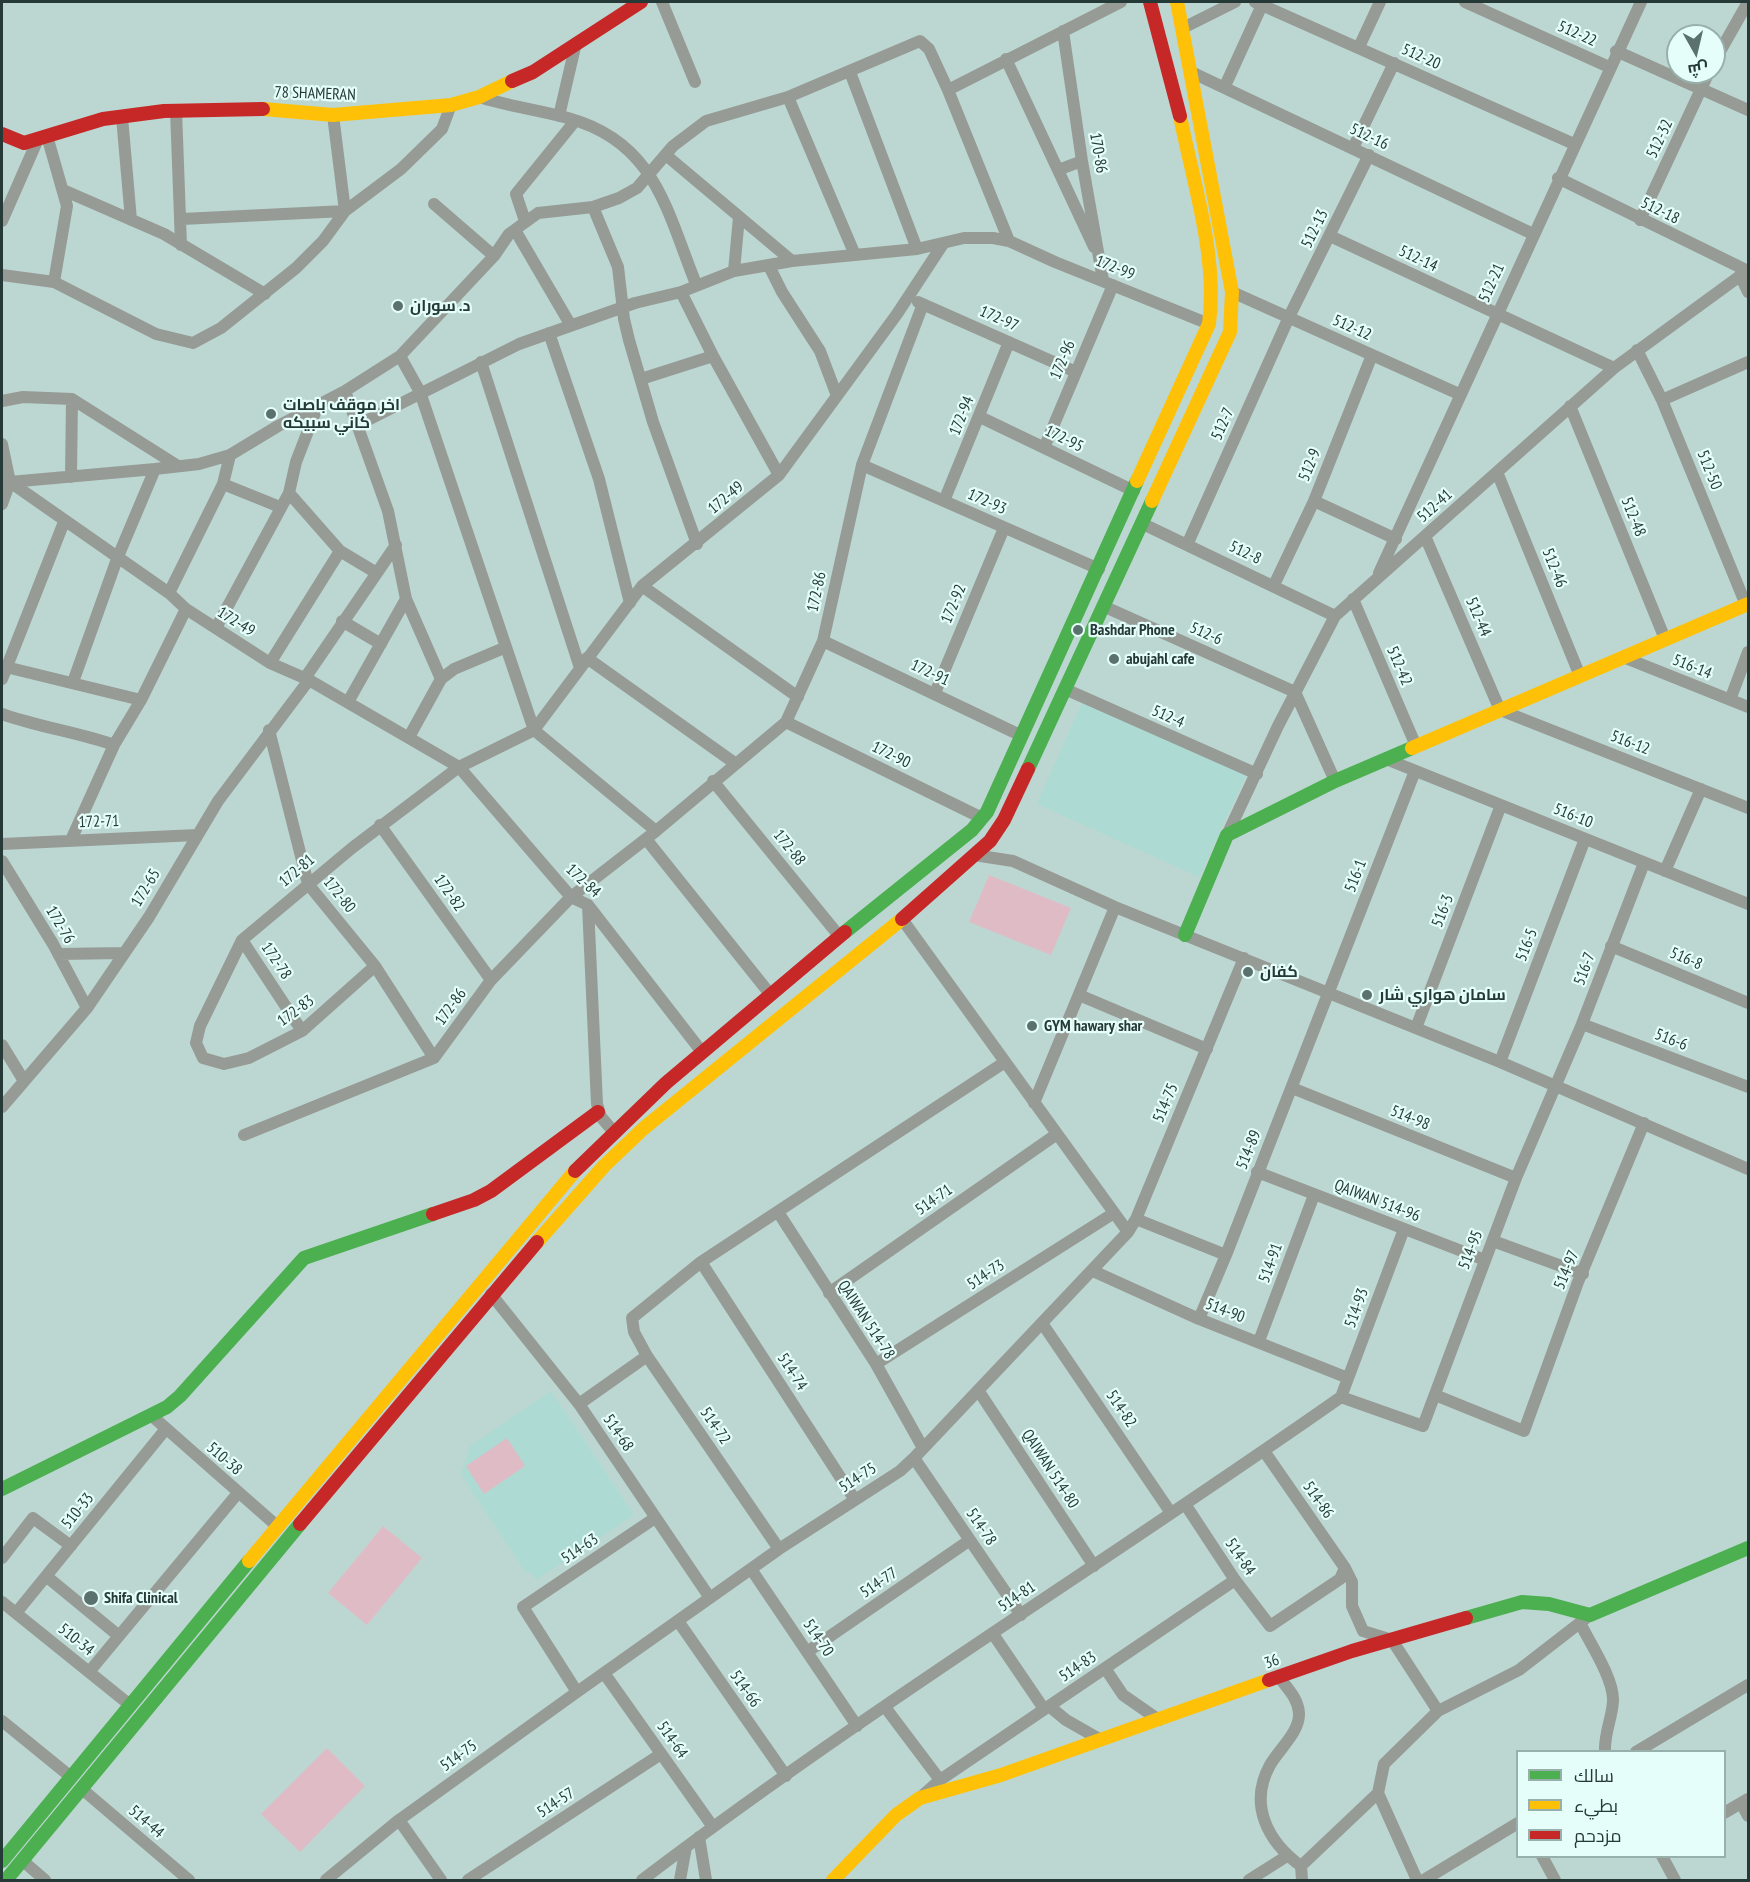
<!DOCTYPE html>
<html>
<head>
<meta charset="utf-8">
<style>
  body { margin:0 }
  #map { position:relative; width:1750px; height:1882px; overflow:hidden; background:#bcd7d2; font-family:"PT Sans Narrow",Cairo,sans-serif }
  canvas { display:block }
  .frame { position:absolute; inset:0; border:3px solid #253a36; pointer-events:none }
  .legend { position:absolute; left:1516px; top:1750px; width:210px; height:108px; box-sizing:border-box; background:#e5fefa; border:2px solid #98b0ac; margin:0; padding:8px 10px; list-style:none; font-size:18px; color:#253a36 }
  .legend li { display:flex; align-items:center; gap:12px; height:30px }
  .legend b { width:30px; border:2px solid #98b0ac }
  .north { position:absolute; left:1666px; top:24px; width:60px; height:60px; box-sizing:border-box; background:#e5fefa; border:2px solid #98b0ac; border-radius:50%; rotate:172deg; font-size:16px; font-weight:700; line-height:24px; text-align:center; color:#253a36 }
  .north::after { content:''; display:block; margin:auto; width:21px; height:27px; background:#5a716d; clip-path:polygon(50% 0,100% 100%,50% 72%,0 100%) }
</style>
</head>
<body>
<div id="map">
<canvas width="1750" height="1882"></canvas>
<div class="frame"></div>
<ul class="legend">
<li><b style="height:8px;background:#4caf50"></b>سالك</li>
<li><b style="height:8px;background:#ffc107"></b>بطيء</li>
<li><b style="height:8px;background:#c62828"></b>مزدحم</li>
</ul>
<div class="north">ش</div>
</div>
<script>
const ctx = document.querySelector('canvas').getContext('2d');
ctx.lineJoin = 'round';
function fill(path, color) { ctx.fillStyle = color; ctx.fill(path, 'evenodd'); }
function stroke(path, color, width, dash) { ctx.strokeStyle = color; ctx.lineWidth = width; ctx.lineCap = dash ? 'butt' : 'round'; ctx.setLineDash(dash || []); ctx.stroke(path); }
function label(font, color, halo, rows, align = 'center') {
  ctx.font = font + ' "PT Sans Narrow",Cairo,sans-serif'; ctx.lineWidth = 4.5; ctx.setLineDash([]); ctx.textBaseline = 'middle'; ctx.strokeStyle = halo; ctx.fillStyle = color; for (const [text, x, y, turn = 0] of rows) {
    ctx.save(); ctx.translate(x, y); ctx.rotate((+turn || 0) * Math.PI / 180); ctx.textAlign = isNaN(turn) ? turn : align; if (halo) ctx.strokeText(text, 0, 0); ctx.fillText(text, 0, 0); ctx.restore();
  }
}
const built = new Path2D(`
  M1084,698l162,77 -47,102 -162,-73z
  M551,1391l83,124 -98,65 -5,-8 -4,2 -66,-99 9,-29z`);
const green = new Path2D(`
  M989,875l82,33 -20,47 -82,-33z
  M507,1438l18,28 -41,28 -18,-28z
  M383,1526l39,32 -55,67 -39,-32z
  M327,1748l38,38 -65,66 -39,-38z`);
const street = new Path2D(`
  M662,2l33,80
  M1255,2l319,142
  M1465,2l144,65
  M1183,28l52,-26
  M1063,31l19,130 21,119
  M1359,47l21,-45
  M1616,51l132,59
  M1006,59l88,188
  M1714,62l34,-60
  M850,72l67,177
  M1191,72l342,162
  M1225,86l37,-81
  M948,90l173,-88
  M479,97c29,9 60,13 89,21 87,24 98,91 128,166
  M788,97l67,158
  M176,110l5,135
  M559,116l17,-73
  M122,117l9,103
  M47,136l20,70 -13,76 102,52 37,9 28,-15 75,-60 27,-27 22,-30 56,-42 41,-40 9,-24
  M1353,148l41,-85
  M667,156l125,105
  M1058,170l24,-9
  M1558,178l190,93
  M63,190l101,44 101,60
  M434,204l60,52
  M593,207l25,60 6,52 5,21 24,82 44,122
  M182,219l163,-8 -12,-96
  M1640,220l69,-148
  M2,221l36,-82
  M525,221l-9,-27 59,-73
  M515,230l55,94
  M1330,236l284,132
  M769,266l13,26 38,59 17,45
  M734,271l5,-54
  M2,275l52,7
  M1740,275l8,17
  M681,292l32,64
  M1232,292l227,102
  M918,302l158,70
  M549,333l50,146 31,124
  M1637,350l25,50 84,205
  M400,356l20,36 114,338 122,101
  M481,362l99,306
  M641,379l72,-23 66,119
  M345,391l43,120 18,88 35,80
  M1662,400l86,-38
  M2,401l21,-4 49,2 106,67
  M1570,406l95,233
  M980,417l154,74
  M356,426l163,-82 116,-41 46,-11 53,-21 58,-10 125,-12 47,-11h29l16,3 46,21 154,62
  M2,444l8,38 -8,22
  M1044,448l69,-163
  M862,465l237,104
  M1497,472l83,204
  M71,477l1,-78
  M2,480l8,2 145,-13 44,-5 31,-9 48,-29 67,-35 55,-35 94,-100 15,-22 29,-21 55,-6 26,-9 18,-10 36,-42 33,-25 82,-24 132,-56 9,8 19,41 61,151
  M10,482l159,111 17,16 84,54 39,17 150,87 112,130 17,8 114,147
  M223,484l57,23
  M289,493l51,58 35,21
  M944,501l65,-159
  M1314,501l82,38
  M1141,523l194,93
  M1425,536l75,174 248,98
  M1187,545l102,-228 80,-162
  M1379,573l262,-571
  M1274,585l40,-84 58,-146
  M642,586l156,111
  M169,593l54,-109 7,-29
  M1353,599l63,147
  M1103,606l192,86 40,89
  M342,621l39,23
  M216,628l73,-135 7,-31 22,-57
  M823,641l199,95
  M1623,657l125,50
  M587,658l149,106
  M270,663l70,-112
  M6,667l135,33
  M305,678l91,-133
  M2,679l62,-157
  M73,682l44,-123 38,-90
  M1065,689l192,85
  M935,693l69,-165
  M1730,700l18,-48
  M348,702l58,-103
  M2,714c36,13 75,18 112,31
  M786,722l196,96
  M269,730l39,154 67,82 59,92
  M409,737l32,-58 13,-10 50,-21
  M1386,759l362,145
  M713,781l127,156
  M380,825l111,155
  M1227,835l51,-109 57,-110 279,-248 134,-98
  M646,839l124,155
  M71,840l43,-95 27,-45 45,-91
  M2,844l195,-9
  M974,855l39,6 102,46 385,155 248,107
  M2,861l51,83 34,64
  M1665,871l36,-82
  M588,905l9,199 4,13 12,14
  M902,919l226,313
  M242,940l60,91
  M1611,946l137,57
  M58,954l66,-1
  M375,966l-73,65 -53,27 -25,6 -21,-6 -7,-15 4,-17 42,-86 110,-92 107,-81 75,-37 108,-144 137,-111 118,-161 46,-70
  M1079,995l128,54
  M1582,1024l166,63
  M1416,1028l85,-223
  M2,1045l22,36
  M1500,1062l85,-223
  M1292,1088l224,90
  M1034,1103l81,-196
  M2,1107l85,-99 62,-91 69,-116 91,-121
  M244,1135l190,-77 57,-78 80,-83 85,-66 130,-109 37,-81 39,-176 61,-161
  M1257,1172l228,88
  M778,1212l98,152 47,84
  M1136,1219l90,36
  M1493,1241l90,33
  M701,1262l154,238
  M1093,1271l106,48 149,59
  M829,1293l228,-159
  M491,1294l88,110 131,194
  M1199,1319l27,-64 189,-484
  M1042,1323l129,190
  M1259,1341l55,-146
  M876,1364l238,-151
  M978,1390l116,176
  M1435,1395l89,36 54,-149 66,-159
  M1341,1397l82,29 93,-248 66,-154 62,-161
  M1341,1397l63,-168
  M579,1404l68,-48
  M152,1416l125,110
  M1264,1451l81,117 7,14v24l11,25 29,9 46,71
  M914,1458l107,157
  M1185,1504l50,76 35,46 70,-47 5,-11
  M779,1549l-132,-193 -13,-24 -2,-14 69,-56 304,-200
  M2,1558l31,-40 38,28
  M751,1569l106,157
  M46,1576l73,60
  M2,1602l128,103
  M16,1613l149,-183
  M678,1621l108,155
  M1580,1623c10,20 34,56 33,78 -1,18 -9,32 -8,51
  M993,1634l51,75
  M807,1652l163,-112
  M1105,1668l18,27 36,25
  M89,1672l149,-179
  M604,1673l109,154
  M1279,1677c8,11 19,21 20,36 1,19 -20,36 -29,52 -22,40 -2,77 31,101
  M577,1692l-54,-85 132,-89
  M1049,1706l17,14 35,20
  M885,1707l55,73
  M2,1721l69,56
  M1636,1752l112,-67
  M82,1789l107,91
  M922,1796l18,-16 295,-200
  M1741,1803l7,13
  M1724,1813l24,-14
  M399,1820l42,60
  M699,1837l7,43
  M1542,1856l13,24
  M1662,1856l13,24
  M23,1861l22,19
  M326,1880l73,-60 178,-128 202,-143 121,-78 14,-13 214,-226 8,-13 108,-261
  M468,1880l193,-126
  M642,1880c225,-171 467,-320 699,-483
  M680,1880l6,-33
  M1249,1880l38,-24
  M1302,1880l-1,-14 77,-73
  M1417,1880l-39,-87 6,-29 54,-53 81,-41 71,-55
  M1424,1880l94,-57`);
const fast = new Path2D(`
  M1028,769l124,-268
  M845,932l127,-102 15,-18 150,-331
  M1185,935l42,-100 108,-54 77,-33
  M2,1489l165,-82 13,-11 124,-138 129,-44
  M1466,1618l56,-16 27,2 41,11 158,-67
  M2,1861l247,-300
  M6,1880l294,-356`);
const slow = new Path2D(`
  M263,109l70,6 118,-10 28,-8 33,-16
  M1137,481l72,-157c9,-67 -16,-142 -29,-208
  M1152,501l78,-169 2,-40 -55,-290
  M1412,748l336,-144
  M537,1242l67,-76 40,-38 258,-209
  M249,1561l326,-390
  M833,1880l63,-65 24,-17 81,-23 268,-95`);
const jam = new Path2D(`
  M1150,2l30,114
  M512,81l21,-9 108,-70
  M2,134l22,9 79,-24 61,-8 99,-2
  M902,919l88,-78 14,-21 24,-51
  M575,1171l91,-88 179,-151
  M433,1214l41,-14 17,-9 107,-79
  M300,1524l237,-282
  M1269,1680l83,-29 114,-33`);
const markers = [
  [398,306,6,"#5a716d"],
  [271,414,6,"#5a716d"],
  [1078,630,6,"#5a716d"],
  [1114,659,6,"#5a716d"],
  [1248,972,6,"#5a716d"],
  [1367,995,6,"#5a716d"],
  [1032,1026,6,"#5a716d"],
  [91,1598,8,"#5a716d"]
];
const streetNames = [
  ["512-22",1577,34,24],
  ["512-20",1421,57,24],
  ["78 SHAMERAN",315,94,2],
  ["512-16",1369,137,25],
  ["512-32",1660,139,-65],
  ["170-86",1098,153,80],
  ["512-18",1660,211,26],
  ["512-13",1315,229,-64],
  ["512-14",1418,259,25],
  ["172-99",1115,268,22],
  ["512-21",1492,283,-66],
  ["172-97",999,319,24],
  ["512-12",1352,328,24],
  ["172-96",1063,360,-67],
  ["172-94",962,416,-68],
  ["512-7",1223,424,-66],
  ["172-95",1064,439,26],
  ["512-9",1310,465,-68],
  ["512-50",1709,470,68],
  ["172-49",726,498,-40],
  ["172-93",987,502,24],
  ["512-41",1435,506,-42],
  ["512-48",1633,517,68],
  ["512-8",1245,553,25],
  ["512-46",1554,568,68],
  ["172-86",817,592,-78],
  ["172-92",954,604,-67],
  ["512-44",1478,617,67],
  ["172-49",236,622,32],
  ["512-6",1206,634,24],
  ["512-42",1399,666,67],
  ["516-14",1692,667,22],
  ["172-91",930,673,25],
  ["512-4",1168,717,24],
  ["516-12",1630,743,21],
  ["172-90",891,755,26],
  ["516-10",1573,816,22],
  ["172-71",99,822,-2],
  ["172-88",789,848,51],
  ["172-81",297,871,-40],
  ["516-1",1356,876,-69],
  ["172-84",583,881,43],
  ["172-65",146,888,-59],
  ["172-82",449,893,55],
  ["172-80",339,895,51],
  ["516-3",1443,911,-69],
  ["172-76",60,925,59],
  ["516-5",1527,945,-69],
  ["516-8",1686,959,23],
  ["172-78",276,961,56],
  ["516-7",1585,969,-70],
  ["172-86",451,1007,-54],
  ["172-83",296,1011,-36],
  ["516-6",1671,1040,21],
  ["514-75",1166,1103,-67],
  ["514-98",1410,1118,22],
  ["514-89",1249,1150,-68],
  ["514-71",934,1200,-35],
  ["QAIWAN 514-96",1377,1201,21],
  ["514-95",1471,1250,-69],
  ["514-91",1271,1263,-70],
  ["514-97",1567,1270,-67],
  ["514-73",986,1275,-33],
  ["514-93",1357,1308,-70],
  ["514-90",1225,1311,21],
  ["QAIWAN 514-78",866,1320,57],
  ["514-74",792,1372,57],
  ["514-82",1121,1409,56],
  ["514-72",715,1426,56],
  ["514-68",618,1433,56],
  ["510-38",224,1459,41],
  ["QAIWAN 514-80",1050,1469,57],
  ["514-75",858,1478,-33],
  ["514-86",1318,1500,55],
  ["510-33",78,1511,-51],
  ["514-78",981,1527,56],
  ["514-63",580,1549,-34],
  ["514-84",1240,1557,56],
  ["514-77",879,1583,-34],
  ["514-81",1017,1597,-34],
  ["514-70",818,1638,56],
  ["510-34",76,1640,39],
  ["36",1272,1662,-20],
  ["514-83",1078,1667,-34],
  ["514-66",745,1689,55],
  ["514-64",672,1740,55],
  ["514-75",459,1756,-36],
  ["514-57",556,1803,-33],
  ["514-44",146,1822,41]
];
const poiNames = [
  ["د. سوران",410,306],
  ["اخر موقف باصات",283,405],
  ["كاني سبيكه",283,423],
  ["Bashdar Phone",1090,630],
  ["abujahl cafe",1126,659],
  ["كفان",1260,972],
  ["سامان هواري شار",1379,995],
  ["GYM hawary shar",1044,1026],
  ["Shifa Clinical",104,1598]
];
fill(built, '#addad3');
fill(green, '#dfbcc5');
stroke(street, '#979b96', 12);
stroke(fast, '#4caf50', 14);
stroke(slow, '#ffc107', 14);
stroke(jam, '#c62828', 14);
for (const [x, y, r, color] of markers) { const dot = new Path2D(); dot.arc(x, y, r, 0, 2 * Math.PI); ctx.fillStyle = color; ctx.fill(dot); stroke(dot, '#e5fefa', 2); }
label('16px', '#253a36', '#e5fefa', streetNames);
label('bold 16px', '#253a36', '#e5fefa', poiNames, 'left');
</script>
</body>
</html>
